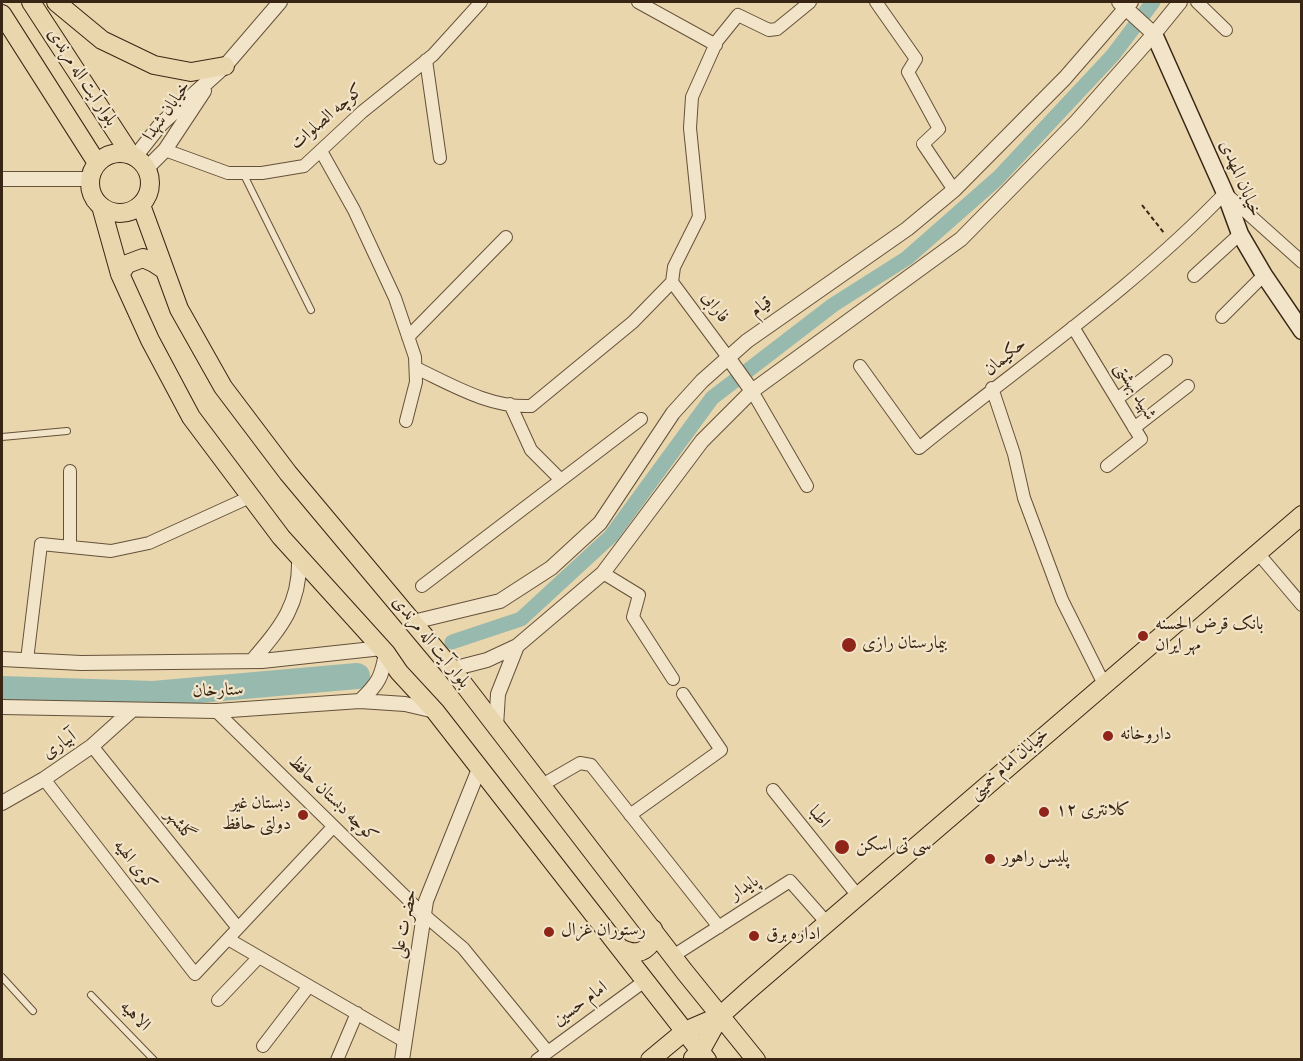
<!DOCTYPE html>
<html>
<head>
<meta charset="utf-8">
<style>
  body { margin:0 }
  #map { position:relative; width:1303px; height:1061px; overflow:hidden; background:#ead6ac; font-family:Vollkorn,serif }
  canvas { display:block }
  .frame { position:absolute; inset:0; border:3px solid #392514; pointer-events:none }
</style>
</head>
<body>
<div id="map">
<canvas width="1303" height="1061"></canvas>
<div class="frame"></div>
</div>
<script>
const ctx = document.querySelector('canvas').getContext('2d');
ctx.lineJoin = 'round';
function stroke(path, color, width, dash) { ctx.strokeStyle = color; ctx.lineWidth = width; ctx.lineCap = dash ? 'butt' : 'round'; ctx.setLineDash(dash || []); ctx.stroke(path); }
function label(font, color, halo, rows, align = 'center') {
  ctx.font = font + ' Vollkorn,Amiri,serif'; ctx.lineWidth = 4.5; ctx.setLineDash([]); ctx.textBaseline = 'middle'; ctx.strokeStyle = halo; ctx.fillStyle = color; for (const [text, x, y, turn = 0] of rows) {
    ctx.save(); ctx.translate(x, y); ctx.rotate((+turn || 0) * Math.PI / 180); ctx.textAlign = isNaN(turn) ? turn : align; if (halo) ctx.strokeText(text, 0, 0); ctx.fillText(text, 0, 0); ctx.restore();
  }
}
const canal = new Path2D(`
  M452,642l69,-23 90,-83 101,-138 121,-93 74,-47 91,-80 115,-123 40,-53`);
const river = new Path2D(`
  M2,689l151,5 204,-18`);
const path = new Path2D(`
  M1142,205l22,28`);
const service = new Path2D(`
  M243,173l68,137
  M2,437l65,-6
  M2,977l31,34
  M91,995l63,65`);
const minor = new Path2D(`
  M638,2l78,43
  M876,2l40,57 -8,13 31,57 -16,15 31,46
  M1197,2l29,28
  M426,60l14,98
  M165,150l63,23h34l42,-7 58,-54 71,-57 48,-53
  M321,151l33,59 41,88 20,59 1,25 -10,39
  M1194,276l46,-42
  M672,282l55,74
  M1222,317l42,-42
  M1073,327l68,112 -34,27
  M408,337l98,-100
  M860,366l59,82c103,-84 214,-159 306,-255l77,69
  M416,368c36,17 74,40 115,38l102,-84 39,-40 2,-15 25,-50 -9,-89 2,-31 25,-56 21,-26 31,15 8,-1 33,-27
  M992,388l22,66 10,44 38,102 42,84
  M752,391l55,95
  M1117,399l49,-38
  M510,404l21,46 30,30
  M1134,428l54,-42
  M70,547v-76
  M1257,552l45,53
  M603,573l36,22 -6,22 40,62
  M422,586l219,-167
  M27,660l14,-116 70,7 38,-8 101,-46
  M216,711l207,203 40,34 84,103
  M92,746l146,182
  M44,779l151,195 138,-147
  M542,785l38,-22 11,2 128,162
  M773,790l85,106
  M630,815l91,-65 -38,-56
  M228,939l176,102
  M673,956l117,-75 37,42
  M218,1000l41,-43
  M263,1046l46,-60
  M337,1060l20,-47
  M537,1060l109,-80`);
const tertiary = new Path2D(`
  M1119,2l35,32
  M135,157l26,-33 64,-58 55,-64
  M147,168l18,-18 39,-59
  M2,179h90
  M727,356l25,35
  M413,622l87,-21 51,-33 49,-45 73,-110 29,-32 45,-40 160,-112 47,-39 111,-112 66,-76
  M2,659l79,4 181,-2 120,-13
  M252,661c29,-34 49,-57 47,-104
  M452,669l35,-9 30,-14 86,-73 99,-132 50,-50 209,-152 116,-118 77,-87 26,-32
  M360,701c18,-17 22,-24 26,-48
  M2,707l214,4 144,-10 45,3 30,7
  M496,726l2,-32 19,-48
  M2,803l42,-24 48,-33 40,-36
  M402,1060l24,-159 53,-132`);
const secondary = new Path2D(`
  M1154,34l71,159 15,41 24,41 38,56`);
const primary = new Path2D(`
  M31,2l100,153
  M56,2l46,38 52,25 37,7 34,-6
  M2,14l95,149
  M90 183a30 30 0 1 1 60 0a30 30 0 1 1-60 0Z
  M141,205l38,104 44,78 65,86 164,196 232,302 72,89
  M101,206l19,68 30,66 41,77 90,120 105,116 13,19 36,39 272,349
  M120,274l7,-10 16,-6 11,5 9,6
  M620,948c14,7 23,6 32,-6l1,-13
  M693,1058l7,-6 20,-36 29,-26 553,-475
  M650,1060l35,-29 35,-15`);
const markers = [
  [1143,636,6,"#8f2418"],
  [849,645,8,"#8f2418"],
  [1108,736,6,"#8f2418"],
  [1044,812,6,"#8f2418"],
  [303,815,6,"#8f2418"],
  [842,847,8,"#8f2418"],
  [990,859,6,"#8f2418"],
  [549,932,6,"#8f2418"],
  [754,936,6,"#8f2418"]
];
const streetNames = [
  ["بلوار آیت اله مرندی",81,78,57],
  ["خیابان شهدا",168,112,-55],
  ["کوچه الصلوات",328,118,-41],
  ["خیابان المهدی",1239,179,67],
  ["فارابی",714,308,54],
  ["قیام",762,308,-36],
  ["حکیمان",1006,358,-40],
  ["شهید بهشتی",1134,392,59],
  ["بلوار آیت اله مرندی",430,643,51],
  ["ستارخان",218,692,-2],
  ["آبیاری",60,746,-34],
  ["خیابان امام خمینی",1010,765,-41],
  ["کوچه دبستان حافظ",332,800,44],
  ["اطبا",818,818,51],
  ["گلشهر",179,826,51],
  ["کوی الهیه",134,866,52],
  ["پایدار",745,889,-33],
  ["حضرت علی",406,924,-78],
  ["امام حسین",581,1005,-36],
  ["الاهیه",134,1017,46]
];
const poiNames = [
  ["بانک قرض الحسنه",1155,626],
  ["مهر ایران",1155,647],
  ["بیمارستان رازی",862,645],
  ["داروخانه",1120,736],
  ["دبستان غیر",291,805,"right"],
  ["دولتی حافظ",291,826,"right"],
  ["کلانتری ۱۲",1056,812],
  ["سی تی اسکن",856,847],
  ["پلیس راهور",1002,859],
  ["رستوران غزال",561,932],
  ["اداره برق",766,936]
];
stroke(canal, '#98b9ad', 15);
stroke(river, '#98b9ad', 26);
stroke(service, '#65513a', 8);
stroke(minor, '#65513a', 14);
stroke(tertiary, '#65513a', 16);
stroke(secondary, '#392514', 19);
stroke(primary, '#392514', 20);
stroke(path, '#392514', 2, [4.5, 3]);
stroke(service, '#f1e4c9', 6);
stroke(minor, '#f1e4c9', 12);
stroke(tertiary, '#f1e4c9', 14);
stroke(secondary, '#f1e4c9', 16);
stroke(primary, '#ead6ac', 18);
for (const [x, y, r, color] of markers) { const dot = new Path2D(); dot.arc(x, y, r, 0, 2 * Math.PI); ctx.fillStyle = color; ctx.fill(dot); stroke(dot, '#f1e4c9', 2); }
label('18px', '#392514', '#f1e4c9', streetNames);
label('18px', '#392514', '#f1e4c9', poiNames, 'left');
</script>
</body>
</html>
